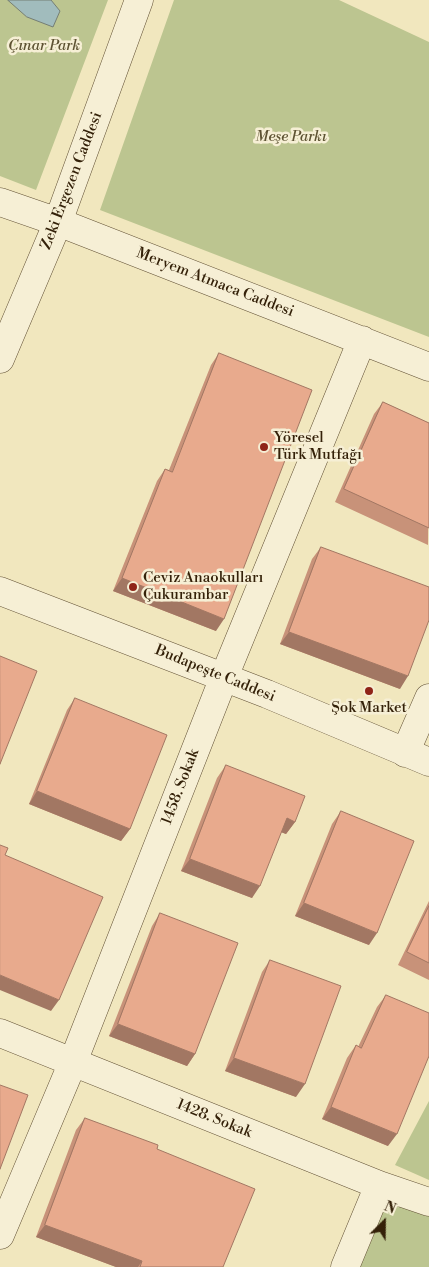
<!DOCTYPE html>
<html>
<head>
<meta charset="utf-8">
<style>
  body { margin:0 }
  #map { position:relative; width:429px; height:1267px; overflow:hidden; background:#f1e7be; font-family:"Libre Bodoni",serif }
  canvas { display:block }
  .north { position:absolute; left:359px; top:1197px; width:50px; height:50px; -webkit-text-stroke:4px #f6efd5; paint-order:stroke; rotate:23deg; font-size:14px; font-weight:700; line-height:20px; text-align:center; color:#342109 }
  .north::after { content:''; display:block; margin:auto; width:18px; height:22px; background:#342109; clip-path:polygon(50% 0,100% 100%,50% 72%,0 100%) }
</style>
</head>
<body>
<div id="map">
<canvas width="429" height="1267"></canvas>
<div class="north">N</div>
</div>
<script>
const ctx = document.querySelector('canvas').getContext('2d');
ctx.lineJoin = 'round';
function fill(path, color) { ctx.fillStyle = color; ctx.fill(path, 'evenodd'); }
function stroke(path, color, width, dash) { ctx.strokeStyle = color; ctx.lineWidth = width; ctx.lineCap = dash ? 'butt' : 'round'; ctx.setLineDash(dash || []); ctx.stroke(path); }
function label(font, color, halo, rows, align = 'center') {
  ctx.font = font + ' "Libre Bodoni",serif'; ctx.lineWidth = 5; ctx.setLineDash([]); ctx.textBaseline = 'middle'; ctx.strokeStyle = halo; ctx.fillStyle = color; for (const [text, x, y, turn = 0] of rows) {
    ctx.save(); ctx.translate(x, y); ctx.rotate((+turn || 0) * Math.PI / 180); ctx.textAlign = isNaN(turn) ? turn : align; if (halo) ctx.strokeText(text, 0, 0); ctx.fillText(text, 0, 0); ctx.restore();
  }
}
const green = new Path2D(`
  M0,0h108l-72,190 -36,-14z
  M174,0h165l90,42v295l-329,-127z
  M429,1101v79l-34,-15z
  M379,1195l50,15v57h-79z`);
const water = new Path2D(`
  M8,0h43l9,11 -7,16 -26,-10z`);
const minor = new Path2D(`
  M0,202l58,20 371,145
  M0,359l58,-137 81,-222
  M0,591l267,103 162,68
  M405,753l24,-55
  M0,1033l379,152 50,17
  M0,1235l73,-173 151,-385 138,-337
  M345,1267l34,-82`);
const wall = new Path2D(`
  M219,353l-3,278 -103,-40 44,-110 8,-12 4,1 42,-105z
  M383,402l46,21 -1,122 -93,-43 39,-88z
  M321,547l79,142 -120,-45 32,-85z
  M75,698l55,131 -9,12 -92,-37 38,-94z
  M226,765l69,57 -9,12 -5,-2 -29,66 -71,-27 36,-93z
  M341,811l28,134 -74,-29 37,-92z
  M429,901v79l-31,-15z
  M160,913l35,141 -8,12 -78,-30 43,-110z
  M270,960l26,137 -71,-26 37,-99z
  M386,995l2,151 -66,-27 25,-61 9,-13 2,2 19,-40z
  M85,1118l72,31 66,118h-107l-80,-30 40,-107z`);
const shadedWall = new Path2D(`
  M122,578l102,41 -8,12 -103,-40z
  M289,632l119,44 -8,13 -120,-45z
  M37,791l93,38 -9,12 -92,-37z
  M287,818l8,4 -9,12 -8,-3z
  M190,859l70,27 -8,12 -71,-27z
  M304,903l73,30 -8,12 -74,-29z
  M0,975l59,25 -8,11 -51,-21z
  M118,1024l77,30 -8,12 -78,-30z
  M234,1058l71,26 -9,13 -71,-26z
  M331,1107l66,27 -9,12 -66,-27z
  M45,1225l97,36 -4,6h-22l-80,-30z`);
const building = new Path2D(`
  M219,353l93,37 -88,229 -102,-41 43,-109 7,3z
  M383,402l46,21v105l-85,-39z
  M321,547l108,40v33l-21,56 -119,-44z
  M0,656l37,15 -37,93z
  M75,698l92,37 -37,94 -93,-38z
  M226,765l79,31 -10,26 -8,-4 -27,68 -70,-27z
  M341,811l73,30 -37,92 -73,-30z
  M0,845l8,3 -3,7 98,42 -44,103 -59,-25z
  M429,906v57l-22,-11z
  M160,913l78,30 -43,111 -77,-30z
  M270,960l71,26 -36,98 -71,-26z
  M386,995l43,18v43l-32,78 -66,-27 25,-62 5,3z
  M0,1085l28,10 -28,74z
  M85,1118l73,27 -1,4 98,40 -32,78h-83l2,-6 -97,-36z`);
const markers = [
  [264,447,5,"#8f2418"],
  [133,587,5,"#8f2418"],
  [369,691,5,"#8f2418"]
];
const parkNames = [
  ["Çınar Park",44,46],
  ["Meşe Parkı",291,137]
];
const streetNames = [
  ["Zeki Ergezen Caddesi",72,181,-69],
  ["Meryem Atmaca Caddesi",215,283,21],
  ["Budapeşte Caddesi",215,674,22],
  ["1458. Sokak",181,787,-69],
  ["1428. Sokak",214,1119,22]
];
const poiNames = [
  ["Yöresel",274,438],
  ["Türk Mutfağı",274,455],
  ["Ceviz Anaokulları",143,578],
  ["Çukurambar",143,595],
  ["Şok Market",369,708,"center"]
];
fill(green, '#bcc590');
fill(water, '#a1bcbd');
stroke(water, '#757e75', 1);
stroke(minor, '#635236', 29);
stroke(minor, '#f6efd5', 28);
fill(wall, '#c89279');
fill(shadedWall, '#a27763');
fill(building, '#e8aa8d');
stroke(building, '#a27763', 1);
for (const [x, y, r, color] of markers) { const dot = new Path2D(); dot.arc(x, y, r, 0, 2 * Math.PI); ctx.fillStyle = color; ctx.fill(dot); stroke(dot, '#f6efd5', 2); }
label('italic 15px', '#5d5232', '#f6efd5', parkNames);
label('15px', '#342109', '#f6efd5', streetNames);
label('15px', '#342109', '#f6efd5', poiNames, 'left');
</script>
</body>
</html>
